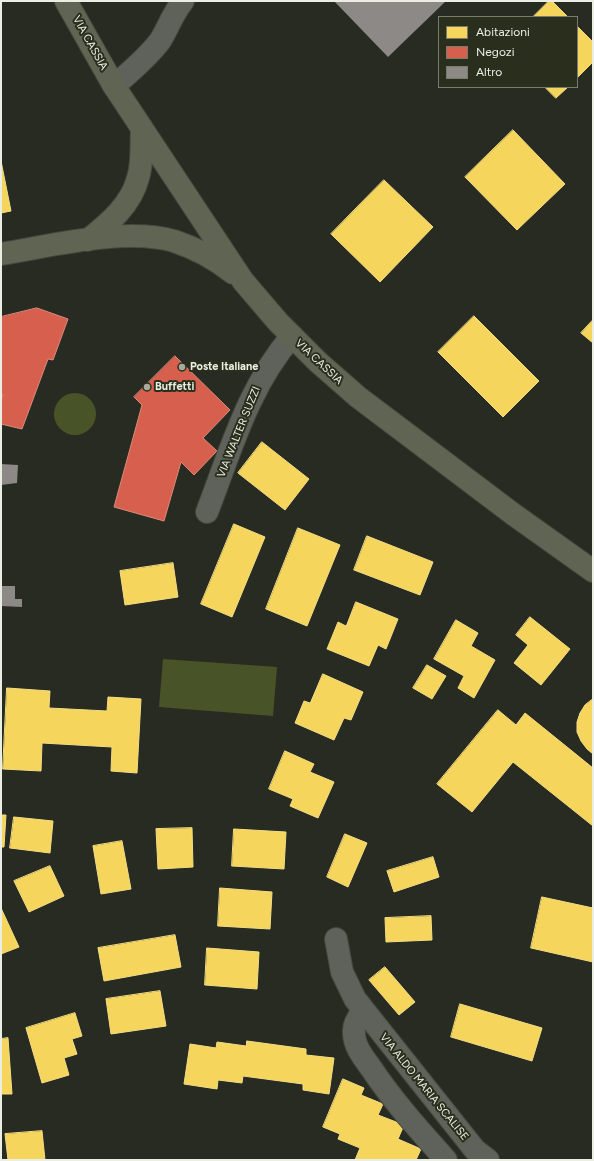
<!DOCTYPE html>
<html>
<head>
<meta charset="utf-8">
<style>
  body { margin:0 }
  #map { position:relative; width:594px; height:1161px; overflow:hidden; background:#282b21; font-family:Figtree,sans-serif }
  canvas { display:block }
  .frame { position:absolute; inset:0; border:2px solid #ebefe3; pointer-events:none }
  .legend { position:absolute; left:438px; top:16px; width:140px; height:72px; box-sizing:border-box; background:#2a2f1d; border:1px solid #777c6c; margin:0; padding:5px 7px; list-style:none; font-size:12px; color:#ebefe3 }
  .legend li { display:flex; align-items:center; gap:8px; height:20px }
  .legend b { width:20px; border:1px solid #777c6c }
</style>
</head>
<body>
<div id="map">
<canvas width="594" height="1161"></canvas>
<div class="frame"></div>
<ul class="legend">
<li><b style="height:11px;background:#f6d55c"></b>Abitazioni</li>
<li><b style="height:11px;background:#d6604d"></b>Negozi</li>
<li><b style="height:11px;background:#8c8987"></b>Altro</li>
</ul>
</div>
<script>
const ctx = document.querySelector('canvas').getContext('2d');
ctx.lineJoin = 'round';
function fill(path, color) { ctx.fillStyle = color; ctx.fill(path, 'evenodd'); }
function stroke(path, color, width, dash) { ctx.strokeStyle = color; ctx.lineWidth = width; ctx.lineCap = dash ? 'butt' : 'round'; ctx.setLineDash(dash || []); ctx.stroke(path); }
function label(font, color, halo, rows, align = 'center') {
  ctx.font = font + ' Figtree,sans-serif'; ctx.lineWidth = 4; ctx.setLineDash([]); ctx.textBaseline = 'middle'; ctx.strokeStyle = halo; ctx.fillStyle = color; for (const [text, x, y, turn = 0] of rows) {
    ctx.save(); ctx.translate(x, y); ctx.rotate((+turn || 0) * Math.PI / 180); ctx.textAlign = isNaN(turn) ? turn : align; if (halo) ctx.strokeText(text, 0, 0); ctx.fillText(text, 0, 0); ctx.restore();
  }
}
const green = new Path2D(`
  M54 414a21 21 0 1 1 42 0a21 21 0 1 1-42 0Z
  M163,659l114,8 -4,49 -114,-9z`);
const homes = new Path2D(`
  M549,1h3l16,16h-35z
  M577,26l16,16v20l-16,16z
  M545,87h23l-12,11z
  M513,130l52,54 -48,46 -52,-53z
  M1,161l10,50 -10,2z
  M384,180l49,47 -53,55 -49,-48z
  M474,316l65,65 -36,36 -65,-65z
  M593,320v23l-12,-10z
  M262,442l47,37 -24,31 -47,-37z
  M234,524l31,13 -33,80 -31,-13z
  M298,528l42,17 -33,81 -41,-17z
  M367,536l66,26 -13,33 -66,-25z
  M173,563l5,34 -53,8 -5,-34z
  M356,602l42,17 -12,30 -8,-4 -9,21 -42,-17 11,-27 8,4z
  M530,617l40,32 -29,36 -27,-22 14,-18 -12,-10z
  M456,620l22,13 -7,13 24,14 -21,38 -16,-10 6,-12 -30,-17z
  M427,665l19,11 -14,23 -19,-11z
  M323,674l40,18 -12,28 -7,-2 -10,22 -39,-17 9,-22 6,2z
  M7,688l43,3 -1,17 58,3 1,-14 33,2 -4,74 -26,-2 1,-24 -70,-4 -1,28 -38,-2z
  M593,699v55l-6,-5 -6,-8 -4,-9v-10l3,-9 5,-8z
  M498,710l18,15 9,-12 68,55v58l-80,-64 -41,50 -35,-28z
  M285,751l29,13 -4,8 24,10 -16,36 -28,-12 3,-7 -24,-10z
  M1,815h5l-2,32h-3z
  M14,817l39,4 -3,32 -40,-5z
  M192,828l1,39 -35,2 -2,-40z
  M234,829l52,3 -2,37 -52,-3z
  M345,834l22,9 -19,44 -21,-10z
  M122,841l9,48 -30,5 -8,-48z
  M433,857l6,20 -45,15 -7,-21z
  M50,866l14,30 -35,16 -15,-31z
  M220,888l52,4 -2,37 -52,-3z
  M542,897l51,11v54l-62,-14z
  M1,908l18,39 -18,7z
  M431,916l1,24 -46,2 -1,-24z
  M175,935l6,32 -77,14 -6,-33z
  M207,948l52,4 -2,37 -52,-4z
  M385,967l30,35 -16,13 -30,-35z
  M160,991l6,35 -55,8 -5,-35z
  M460,1004l82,24 -10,33 -81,-24z
  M75,1013l7,23 -10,3 5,15 -13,4 5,17 -27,8 -16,-55z
  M8,1038l4,56h-11v-55z
  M247,1041l59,8v6l28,3 -5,36 -26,-4v-6l-60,-8 -1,7 -24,-3 -1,9 -33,-5 6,-40 26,4 1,-6 29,4z
  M343,1079l21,9 -3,7 22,9 -5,11 26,10 -6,14 23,10 -5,11h1h-62l5,-12 -22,-9 2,-5 -17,-7z
  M42,1131l3,29h-37l-3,-26z`);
const shops = new Path2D(`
  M37,308l31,11 -15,41 -5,-1 -26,70 -21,-5v-22l2,-8 -2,1v-78z
  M175,356l55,54 -27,28 14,13 -23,24 -13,-13 -17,59 -50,-14 28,-102 -8,-8z`);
const building = new Path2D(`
  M334,1h112l-58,56z
  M1,464l17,1 -1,18 -16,2z
  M1,586h14v13h7v8l-21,-1z`);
const minor = new Path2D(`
  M114,86c16,-14 33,-28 46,-45 8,-13 13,-28 23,-40
  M207,512c24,-62 41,-125 85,-176
  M336,939l6,33 13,27 120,151 13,10
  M363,1011c-5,6 -10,13 -9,22 0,13 9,24 17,35 22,33 48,62 75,92`);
const major = new Path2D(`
  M66,1l48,85 129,195 35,41 40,40 40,35 155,117 80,57
  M88,240c21,-17 43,-35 50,-62 5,-15 3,-34 4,-50
  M1,254c50,-8 124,-27 173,-13 21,7 42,18 59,32`);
const markers = [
  [182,367,4,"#a7aa9f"],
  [147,387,4,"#a7aa9f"]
];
const streetNames = [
  ["VIA CASSIA",90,43,61],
  ["VIA CASSIA",319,362,43],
  ["VIA WALTER SUZZI",239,432,-68],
  ["VIA ALDO MARIA SCALISE",424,1087,51]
];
const poiNames = [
  ["Poste Italiane",190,367],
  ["Buffetti",155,387]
];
fill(green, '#485427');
fill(homes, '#f6d55c');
stroke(homes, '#f3dd84', 1);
fill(shops, '#d6604d');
stroke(shops, '#dc8b7a', 1);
fill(building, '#8c8987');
stroke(minor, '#45473e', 24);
stroke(major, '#45473e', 24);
stroke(minor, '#5f625a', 22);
stroke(major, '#606553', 22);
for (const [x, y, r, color] of markers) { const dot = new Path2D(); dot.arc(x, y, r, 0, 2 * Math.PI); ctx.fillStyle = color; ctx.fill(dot); stroke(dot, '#2a2f1d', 1.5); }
label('11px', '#ebefe3', '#2a2f1d', streetNames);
label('bold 11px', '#ebefe3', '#2a2f1d', poiNames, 'left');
</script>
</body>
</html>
